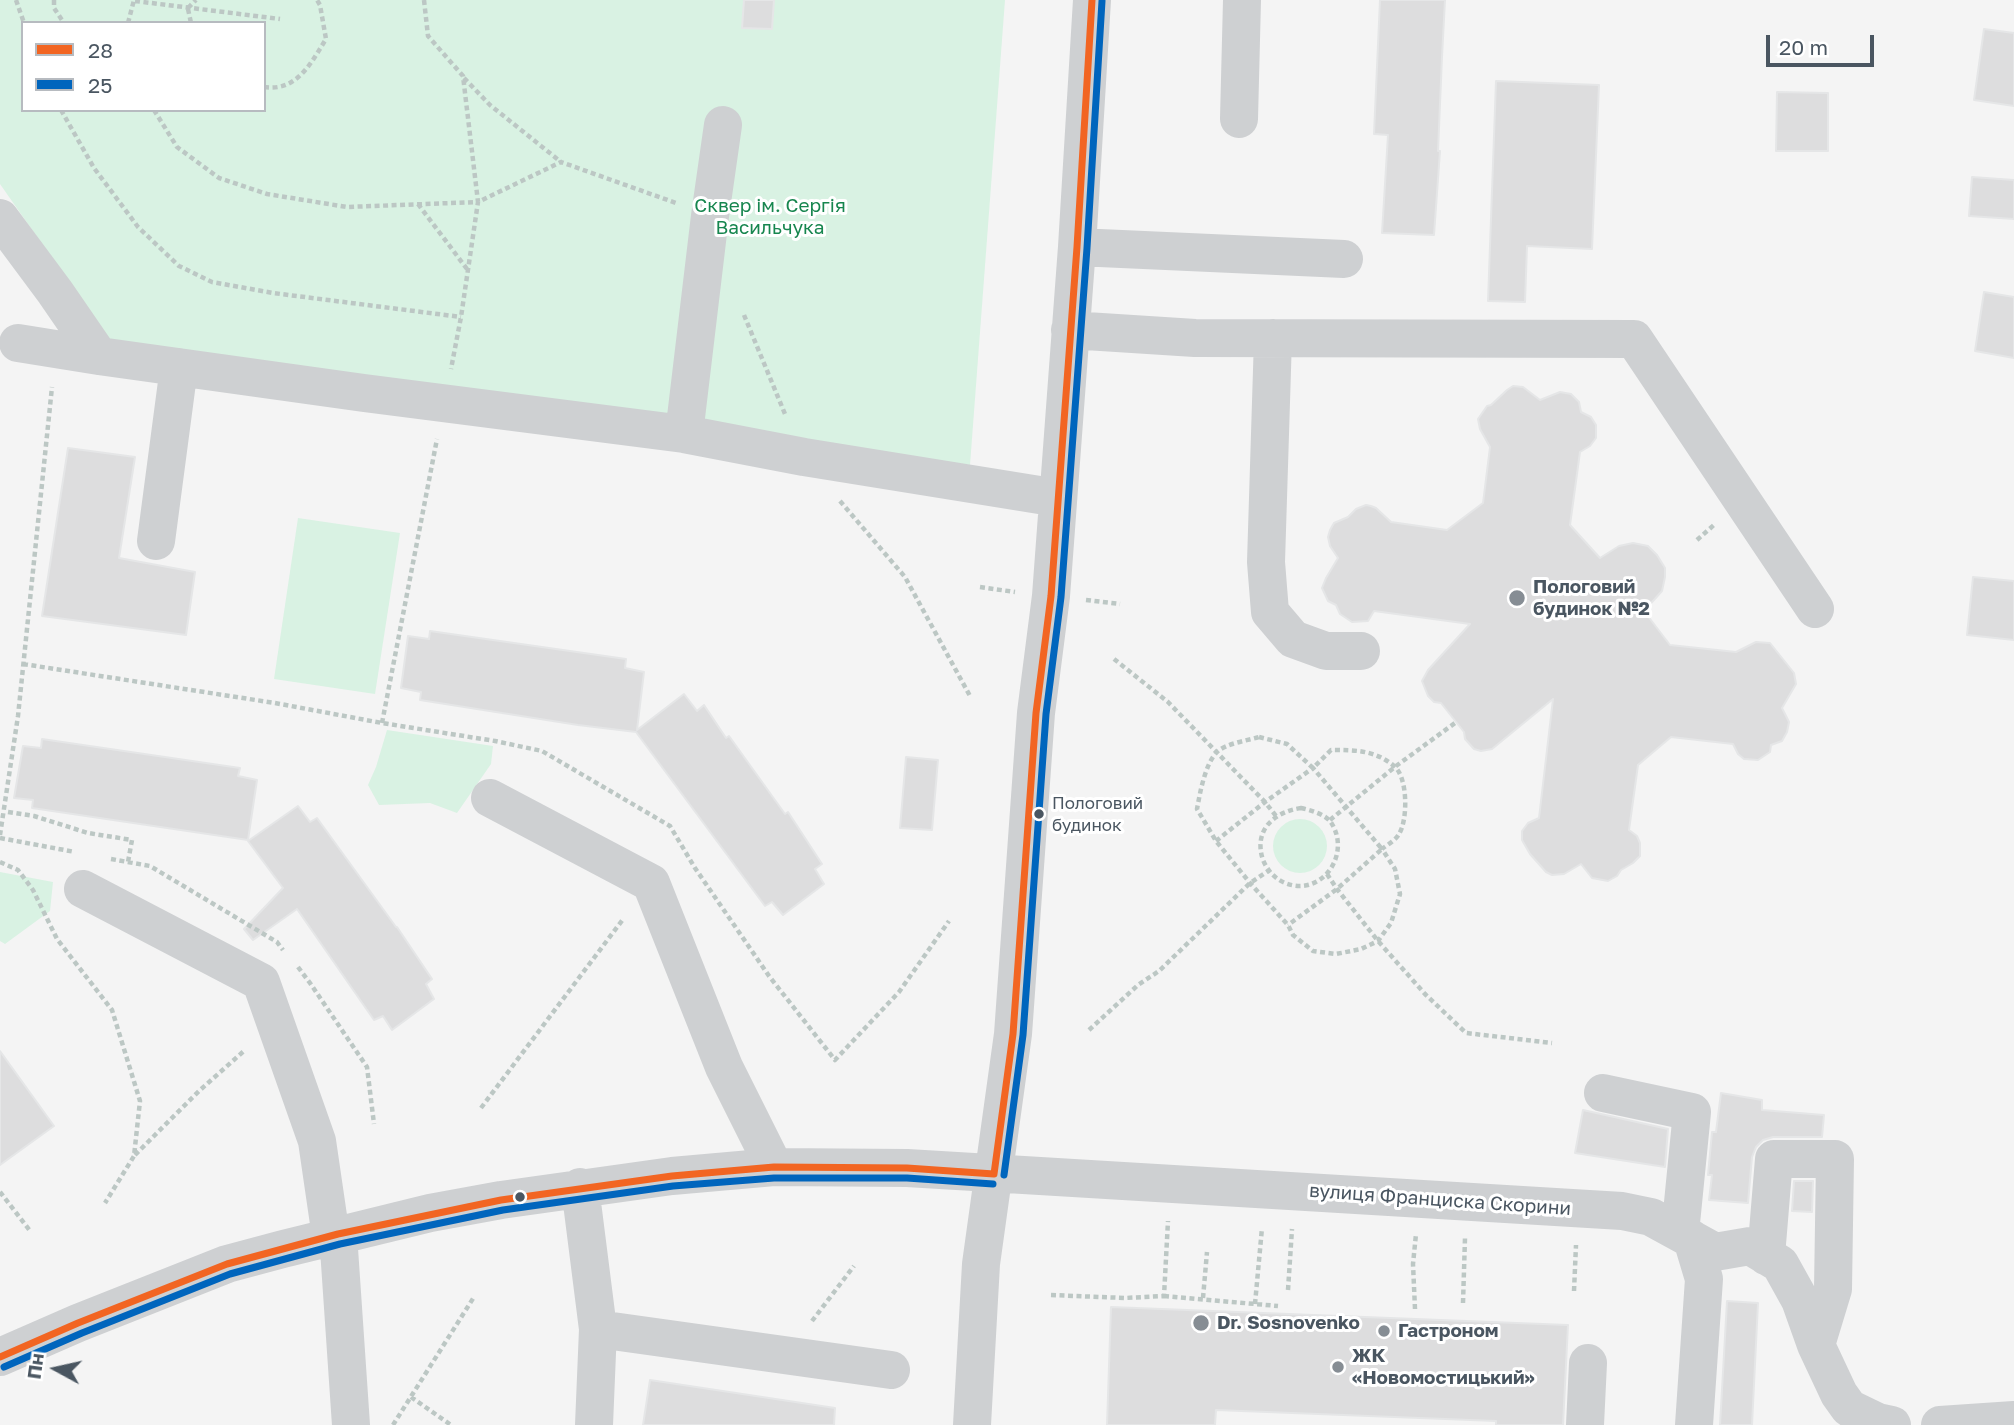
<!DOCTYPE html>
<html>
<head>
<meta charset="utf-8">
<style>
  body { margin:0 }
  #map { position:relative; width:2014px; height:1425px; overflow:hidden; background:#f4f4f4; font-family:"Golos Text",sans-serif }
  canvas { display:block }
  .legend { position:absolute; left:21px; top:21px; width:245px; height:91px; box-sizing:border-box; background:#fff; border:2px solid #b7bbc0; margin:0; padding:9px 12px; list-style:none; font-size:21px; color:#4a5661 }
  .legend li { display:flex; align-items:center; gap:14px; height:35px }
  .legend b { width:35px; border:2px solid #b7bbc0 }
  .north { position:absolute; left:21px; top:1334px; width:70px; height:70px; -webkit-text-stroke:5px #fff; paint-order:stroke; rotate:278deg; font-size:19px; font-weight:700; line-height:28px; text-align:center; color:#4a5661 }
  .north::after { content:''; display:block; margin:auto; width:24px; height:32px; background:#4a5661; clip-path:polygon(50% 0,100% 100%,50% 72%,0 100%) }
  .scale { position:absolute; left:1766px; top:35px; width:108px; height:32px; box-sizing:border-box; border:4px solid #4a5661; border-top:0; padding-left:9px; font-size:21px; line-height:24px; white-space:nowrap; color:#4a5661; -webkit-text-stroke:5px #fff; paint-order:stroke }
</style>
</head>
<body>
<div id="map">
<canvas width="2014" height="1425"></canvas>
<ul class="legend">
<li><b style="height:9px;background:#f26522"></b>28</li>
<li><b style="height:9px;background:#0065bd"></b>25</li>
</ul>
<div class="north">Пн</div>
<div class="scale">20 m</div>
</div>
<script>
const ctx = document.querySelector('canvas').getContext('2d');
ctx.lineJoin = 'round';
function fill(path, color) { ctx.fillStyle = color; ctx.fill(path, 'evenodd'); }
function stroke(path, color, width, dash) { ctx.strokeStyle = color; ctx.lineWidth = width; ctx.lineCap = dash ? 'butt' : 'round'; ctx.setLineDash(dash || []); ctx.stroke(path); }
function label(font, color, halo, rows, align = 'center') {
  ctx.font = font + ' "Golos Text",sans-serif'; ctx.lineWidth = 6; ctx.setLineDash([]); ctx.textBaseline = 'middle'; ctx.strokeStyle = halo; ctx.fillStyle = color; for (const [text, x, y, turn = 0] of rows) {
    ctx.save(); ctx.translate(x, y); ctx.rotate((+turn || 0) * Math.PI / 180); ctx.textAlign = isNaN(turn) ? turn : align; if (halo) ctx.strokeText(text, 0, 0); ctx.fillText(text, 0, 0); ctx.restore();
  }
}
const green = new Path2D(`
  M0,0h1005l-35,465 -861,-125 -109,-156zM23,23h241v87h-241z
  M298,518l102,15 -25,161 -101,-15z
  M387,730l106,16 -2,18 -34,49 -27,-10 -51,2 -11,-20 8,-18z
  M1273 846a27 27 0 1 1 54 0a27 27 0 1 1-54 0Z
  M0,872l53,10 -3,29 -45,33 -5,-3z`);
const building = new Path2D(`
  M744,0h30l-2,29 -30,-1z
  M1380,0h65l-3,57 -4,94h2l-6,84 -52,-2 6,-98 -14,-1z
  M1984,29l30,4v73l-40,-6z
  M1496,81l103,4 -7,164 -65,-3 -2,56 -37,-1z
  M1777,92l51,1v58h-52z
  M1972,177l42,3v39l-45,-3z
  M1984,292l30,5v61l-39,-7z
  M1513,386l10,1 17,13 20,-8 11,2 8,8 2,10 10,5 5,8v13l-6,8 -10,6 -10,73 30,33 19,-12 14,-3 15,3 9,9 8,13v9l-3,14 -18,20 26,34 66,7 20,-10 14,1 24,30 2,11 -14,24 7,14 -2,10 -5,9 -11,4 -1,7 -12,8 -14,-1 -6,-5 -5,-10 -62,-7 -33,28 -9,65 8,6 3,7v13l-7,7 -12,7 -4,6 -9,5 -16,-3 -11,-14 -17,10 -12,1 -6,-3 -16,-18 -8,-14v-9l6,-8 11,-5 14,-119 -61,50 -11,2 -7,-2 -9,-10 -1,-7 -23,-29 -7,-1 -6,-6 -6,-15 6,-11 42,-46 -96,-13 -6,10 -16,1 -12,-8 -4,-9 -8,-4 -6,-13 4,-10 12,-20 -8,-12 -2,-9 2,-7 4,-7 14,-6 8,-8 10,-4 5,1 5,2 15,14 56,8 36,-27 7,-56 -10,-18 -2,-10 9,-13 4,-1 16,-15z
  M68,448l67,9 -16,101 76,14 -9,63 -144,-19z
  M1973,577l41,4v59l-47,-5z
  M430,631l196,28 -1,9 19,4 -7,58 47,-36 13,17 7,-6 22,33 3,-2 56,78 3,-2 34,52 -7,5 9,15 -41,31 -11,-13 -7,4 -129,-174 -58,-7 -158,-25 1,-8 -20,-4 7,-52 21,3z
  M42,739l198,29 -2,8 19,4 -9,60 -216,-32 1,-8 -19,-2 9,-52 18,2z
  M906,757l32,3 -6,70 -32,-2z
  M298,806l12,16 7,-4 79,109h1l35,52 -6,5 8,15 -42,31 -9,-14 -9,4 -77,-111 -44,31 -9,-11 39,-41 -35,-47z
  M0,1051l54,75 -54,39z
  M1721,1093l41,7v10l62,5 -2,22h-49l-10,3 -7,7 -4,10 -4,46 -39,-3 3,-25h-4l4,-43h4z
  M1583,1110l85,19 -3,38 -90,-14z
  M1794,1181h19l-1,31 -20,-1z
  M1727,1301l31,2 -6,122h-32z
  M1111,1307l457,18 -5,100h-67v-4l-280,-11 -1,15h-108z
  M650,1380l185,28 -1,17h-191z`);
const path = new Path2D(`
  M16,0l8,23
  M54,0v8l10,15
  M424,0l4,36 35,40 15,126 83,-40 115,41
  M135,1l145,18
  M188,8l8,-8
  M188,9l3,14
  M128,23l6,-23
  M464,78l26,27 71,57
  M264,87c33,5 47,-24 62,-48l-6,-34 -3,-5
  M61,110l33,58 44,59 41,39 33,16 61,11 188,24
  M154,110l23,37 42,31 48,16 80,13 131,-5 -17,115 -10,52
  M418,204l49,65
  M744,315l41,99
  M840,501l65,76 65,119
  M1697,540l18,-16
  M980,587l35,5
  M1086,600l34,4
  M1114,659l54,43 97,100 11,14
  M23,664l252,39 107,20 113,18 47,10 128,75 25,42 74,108 66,84 64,-68 50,-71
  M382,723l55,-284
  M1259,737l28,7 26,24 18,-18c24,0 44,0 63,16 14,11 14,54 5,68 -3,6 -12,11 -17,15l13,20 5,25 -9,29 -13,18 -17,8 -25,5 -23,-3 -20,-16 -5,-10 -38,-42 -34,-42 -19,-32c3,-16 8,-45 20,-57 10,-9 29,-11 42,-15z
  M1301,808c9,2 23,6 29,13 23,32 -8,77 -45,62 -10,-4 -18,-13 -22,-23 -10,-30 11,-48 38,-52z
  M8,812l26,4 54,17 44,7 -4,22
  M1330,820l66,-54 59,-43
  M0,835l18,-119 34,-329
  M0,838l75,14
  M1216,841l49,-39 48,-34 69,81 -45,40 -49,36
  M111,859l39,7 127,76 6,8
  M0,862l18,8 15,20 24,49 55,71 28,91 -6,55 -29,47
  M1327,874l10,15 41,52 47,53 41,39 86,10
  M298,967l12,16 57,84 7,57
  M1089,1030l49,-45 21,-14 91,-88 18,-12
  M481,1108l143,-190
  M135,1155l64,-64 46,-41
  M0,1192l31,40
  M1288,1290l4,-61
  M1574,1291l2,-46
  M1051,1295l74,3 39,-2 4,-75
  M1164,1296l114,10
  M1203,1298l4,-46
  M1463,1303l2,-65
  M1255,1304l7,-76
  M1415,1309l-2,-45 3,-30
  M812,1321l42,-55
  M411,1397l40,28
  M393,1425l81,-128`);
const minor = new Path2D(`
  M1239,119l3,-119
  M0,218l55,74 44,64
  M1077,247l267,12
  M1070,330l125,8 439,1 181,270
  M1273,338l-7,224 4,50 23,27 33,12h35
  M18,343l81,13 265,37 320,41 120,23 254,41
  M684,434l26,-218 13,-91
  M156,541l23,-174
  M490,798l161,85 73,184 50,100
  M83,889l178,93 56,159 14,96
  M1603,1093l89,19 -12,121
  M580,1187l18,142 -4,96
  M338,1234l13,191
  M1692,1239l12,40 -10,146
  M1766,1256l8,-97h61l-2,130 -17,56
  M598,1329l293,41
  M0,1357l78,-34 149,-59 56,-15 147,-36 71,-13 171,-24 102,-9 133,1 715,43 29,6 64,35 35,-6 30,18 20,36 16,45 23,49 10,14 29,14 14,3
  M972,1425l9,-161 32,-230 23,-321 15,-117 26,-349 15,-247
  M1585,1425l3,-62
  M1940,1425l74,-5`);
const bus1 = new Path2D(`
  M994,1174l19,-140 23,-321 15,-117 26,-349 15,-247
  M0,1357l78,-34 149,-59 111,-30 163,-34 171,-24 102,-9 133,1 87,6`);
const bus2 = new Path2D(`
  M1004,1175l19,-140 23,-321 15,-117 26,-349 15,-247
  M4,1367l78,-34 148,-59 110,-30 163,-34 170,-24 101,-8h133l86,6`);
const markers = [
  [1517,598,9,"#868d94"],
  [1039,814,6,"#4a5661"],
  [520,1197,6,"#4a5661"],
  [1201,1323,9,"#868d94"],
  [1384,1331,7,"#868d94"],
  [1338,1367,7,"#868d94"]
];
const busNames = [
  ["Пологовий",1052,804],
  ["будинок",1052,826]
];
const parkNames = [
  ["Сквер ім. Сергія",770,206],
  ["Васильчука",770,228]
];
const poiNames = [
  ["Пологовий",1533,587],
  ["будинок №2",1533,609],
  ["Dr. Sosnovenko",1217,1323],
  ["Гастроном",1398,1331],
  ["ЖК",1352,1356],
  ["«Новомостицький»",1352,1378]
];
const streetNames = [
  ["вулиця Франциска Скорини",1440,1200,4]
];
fill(green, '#d9f2e3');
fill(building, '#ddddde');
stroke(building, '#e5e6e7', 2);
stroke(path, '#bcc7c4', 4.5, [5, 3.5]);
stroke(minor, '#ced0d2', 38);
stroke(bus1, '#f26522', 7);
stroke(bus2, '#0065bd', 7);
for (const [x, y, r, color] of markers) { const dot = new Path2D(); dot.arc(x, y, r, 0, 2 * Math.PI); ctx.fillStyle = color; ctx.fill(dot); stroke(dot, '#fff', 2.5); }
label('17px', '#4a5661', '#fff', busNames, 'left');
label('19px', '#17864f', '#fff', parkNames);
label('bold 19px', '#4a5661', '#fff', poiNames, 'left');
label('19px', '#4a5661', '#fff', streetNames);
</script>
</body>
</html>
